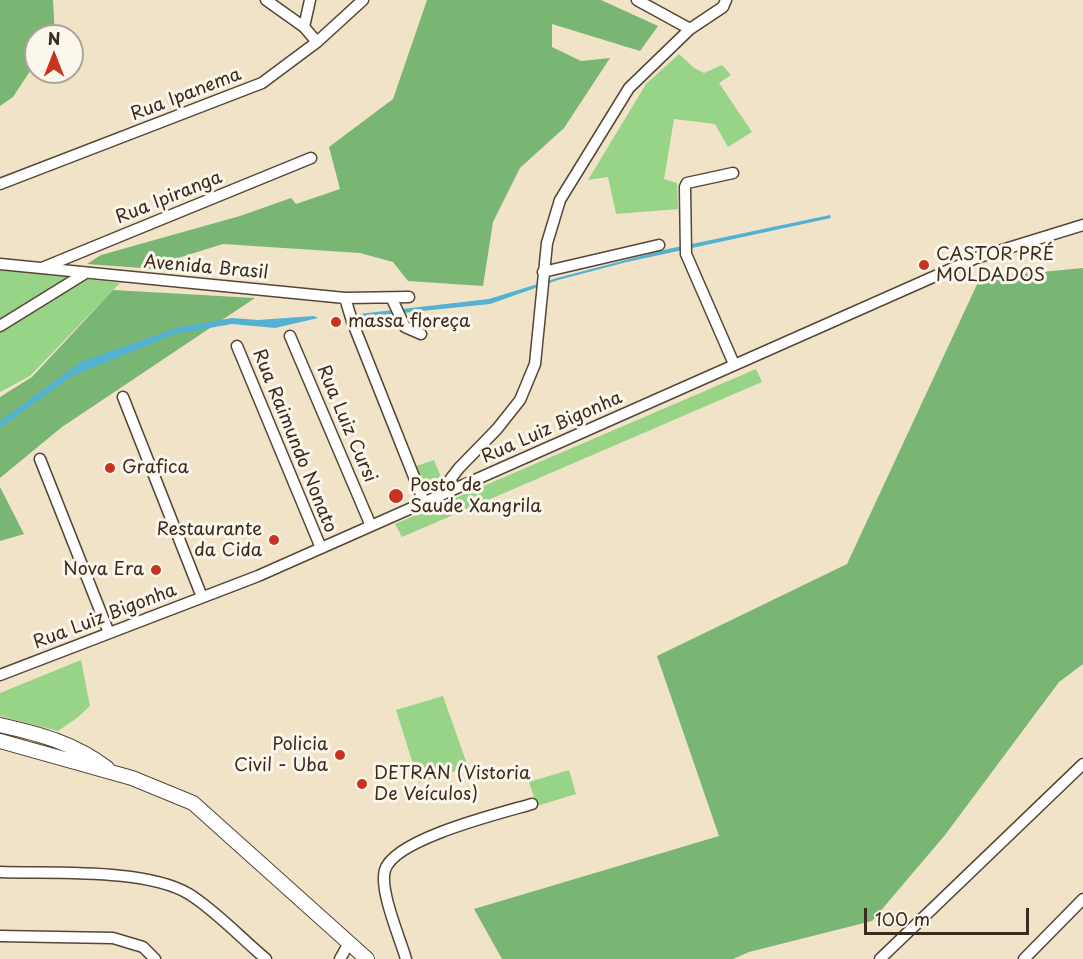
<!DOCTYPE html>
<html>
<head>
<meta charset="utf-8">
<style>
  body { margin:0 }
  #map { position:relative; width:1083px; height:959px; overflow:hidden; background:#f1e3c7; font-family:"Playpen Sans",sans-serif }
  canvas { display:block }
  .north { position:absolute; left:24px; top:24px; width:60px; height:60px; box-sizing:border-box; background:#fbf7ec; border:2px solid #aea59a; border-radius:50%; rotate:0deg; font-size:16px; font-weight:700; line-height:24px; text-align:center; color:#3b2a1e }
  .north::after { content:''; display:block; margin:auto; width:21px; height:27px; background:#c8321e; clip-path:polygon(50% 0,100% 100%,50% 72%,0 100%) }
  .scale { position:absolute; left:864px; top:908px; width:165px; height:27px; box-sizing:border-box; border:3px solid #3b2a1e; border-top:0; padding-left:8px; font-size:18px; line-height:21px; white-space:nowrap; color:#3b2a1e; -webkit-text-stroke:4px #fbf7ec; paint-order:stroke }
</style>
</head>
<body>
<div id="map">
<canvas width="1083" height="959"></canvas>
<div class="north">N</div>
<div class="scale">100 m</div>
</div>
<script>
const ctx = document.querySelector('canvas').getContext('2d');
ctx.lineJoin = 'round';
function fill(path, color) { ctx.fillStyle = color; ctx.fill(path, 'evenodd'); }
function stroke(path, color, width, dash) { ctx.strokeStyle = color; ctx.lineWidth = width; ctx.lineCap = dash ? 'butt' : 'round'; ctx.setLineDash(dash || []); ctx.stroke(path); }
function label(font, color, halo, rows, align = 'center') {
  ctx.font = font + ' "Playpen Sans",sans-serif'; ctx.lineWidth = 6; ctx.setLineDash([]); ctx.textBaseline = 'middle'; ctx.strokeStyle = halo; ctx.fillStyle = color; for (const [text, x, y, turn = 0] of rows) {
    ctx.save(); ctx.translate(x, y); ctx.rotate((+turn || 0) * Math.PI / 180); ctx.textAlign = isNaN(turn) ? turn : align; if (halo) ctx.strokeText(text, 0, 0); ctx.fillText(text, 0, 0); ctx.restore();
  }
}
const green = new Path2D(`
  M679,54l15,14 10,5 18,-8 9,10 -12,8 33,49 -24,15 -13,-23 -41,-5 -10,60 13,4 1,26 -62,5 -8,-37 -20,3 58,-96z
  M0,269l120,14 -90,93 -30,16z
  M756,369l6,13 -360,155 -7,-13z
  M434,460l7,17 -6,9 -13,4 -9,-23z
  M81,660l9,46 -13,12 -19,13 -58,-15v-23z
  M443,696l25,71 -49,16 -23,-73z
  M569,770l7,24 -39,12 -8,-24z`);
const forest = new Path2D(`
  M0,0h53l2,36h-19v26l-23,35 -13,9z
  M427,0h174l57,26 -18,25 -88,-27v23l29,14 29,-3 -46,70 -44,40 -27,54 -10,64 -75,-5 -15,-19 -33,-9 -137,-9 -45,14 -9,12 -82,-6 14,-9 139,-39 51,-18 5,6 44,-15 -11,-42 64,-48z
  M1083,268v396l-24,18 -114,153 -73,86 -123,31 -16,7h-231l-28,-50 245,-73 -62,-180 190,-92 133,-286z
  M113,290l142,8 -193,129 -62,51v-81l32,-20z
  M0,487l24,47 -24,7z`);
const water = new Path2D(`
  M830,215l1,3 -204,44 -69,18 -68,24 -127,13 -4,-3 130,-15 68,-21 111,-29z
  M314,316l4,2 -43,10 -43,-4 -57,10 -103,42 -72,52v-7l81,-59 95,-34 56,-10 26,2z`);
const minor = new Path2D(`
  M266,0l38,27 13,15
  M637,0l53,29
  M304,27l6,-27
  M0,184l262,-101 55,-41 46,-42
  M0,264l345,34 64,-1
  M42,268l269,-110
  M543,272l116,-27
  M345,298l7,23 72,181
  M392,299l13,28 16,7
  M0,326l84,-52
  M290,336l81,190
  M237,346l84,202
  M730,367l4,-3 -48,-110 -1,-67 2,-4 46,-10
  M123,397l79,200
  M40,459l69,174
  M439,494l20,-26 38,-39 23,-29 15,-36 12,-121 13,-43 69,-112 61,-59 33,-22 3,-7
  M0,675l258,-99 718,-318 107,-33
  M0,872c52,2 146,-4 189,22 26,16 53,45 77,65
  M0,936l113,2 30,9 12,12
  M340,959l9,-16
  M406,959c-6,-21 -27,-69 -21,-89 9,-31 116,-57 147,-66
  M880,959l203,-195
  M1024,959l59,-60`);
const tertiary = new Path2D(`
  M0,725c40,9 74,18 107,43
  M0,741l132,37 61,25 174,156`);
const markers = [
  [924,265,6,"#c8321e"],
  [336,322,6,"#c8321e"],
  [110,468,6,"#c8321e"],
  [396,496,8,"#c8321e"],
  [274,540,6,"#c8321e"],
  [156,570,6,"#c8321e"],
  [340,755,6,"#c8321e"],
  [362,784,6,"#c8321e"]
];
const streetNames = [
  ["Rua Ipanema",186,95,-21],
  ["Rua Ipiranga",169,198,-22],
  ["Avenida Brasil",206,268,5],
  ["Rua Luiz Cursi",346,424,67],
  ["Rua Luiz Bigonha",552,428,-24],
  ["Rua Raimundo Nonato",294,441,68],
  ["Rua Luiz Bigonha",105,617,-21]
];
const poiNames = [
  ["CASTOR PRÉ",936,255],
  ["MOLDADOS",936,276],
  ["massa floreça",348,322],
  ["Grafica",122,468],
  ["Posto de",410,486],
  ["Saude Xangrila",410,507],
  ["Restaurante",262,530,"right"],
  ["da Cida",262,551,"right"],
  ["Nova Era",144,570,"right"],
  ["Policia",328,745,"right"],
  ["Civil - Uba",328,766,"right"],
  ["DETRAN (Vistoria",374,774],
  ["De Veículos)",374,795]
];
fill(green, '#97d488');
fill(forest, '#79b674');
fill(water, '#53b1d1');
stroke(minor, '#564637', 13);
stroke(tertiary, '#564637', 16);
stroke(minor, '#fff', 10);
stroke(tertiary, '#fff', 14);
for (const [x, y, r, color] of markers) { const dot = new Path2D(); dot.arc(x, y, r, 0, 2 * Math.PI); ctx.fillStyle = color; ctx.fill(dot); stroke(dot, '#fbf7ec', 2); }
label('18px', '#3b2a1e', '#fbf7ec', streetNames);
label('18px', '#3b2a1e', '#fbf7ec', poiNames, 'left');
</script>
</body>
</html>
